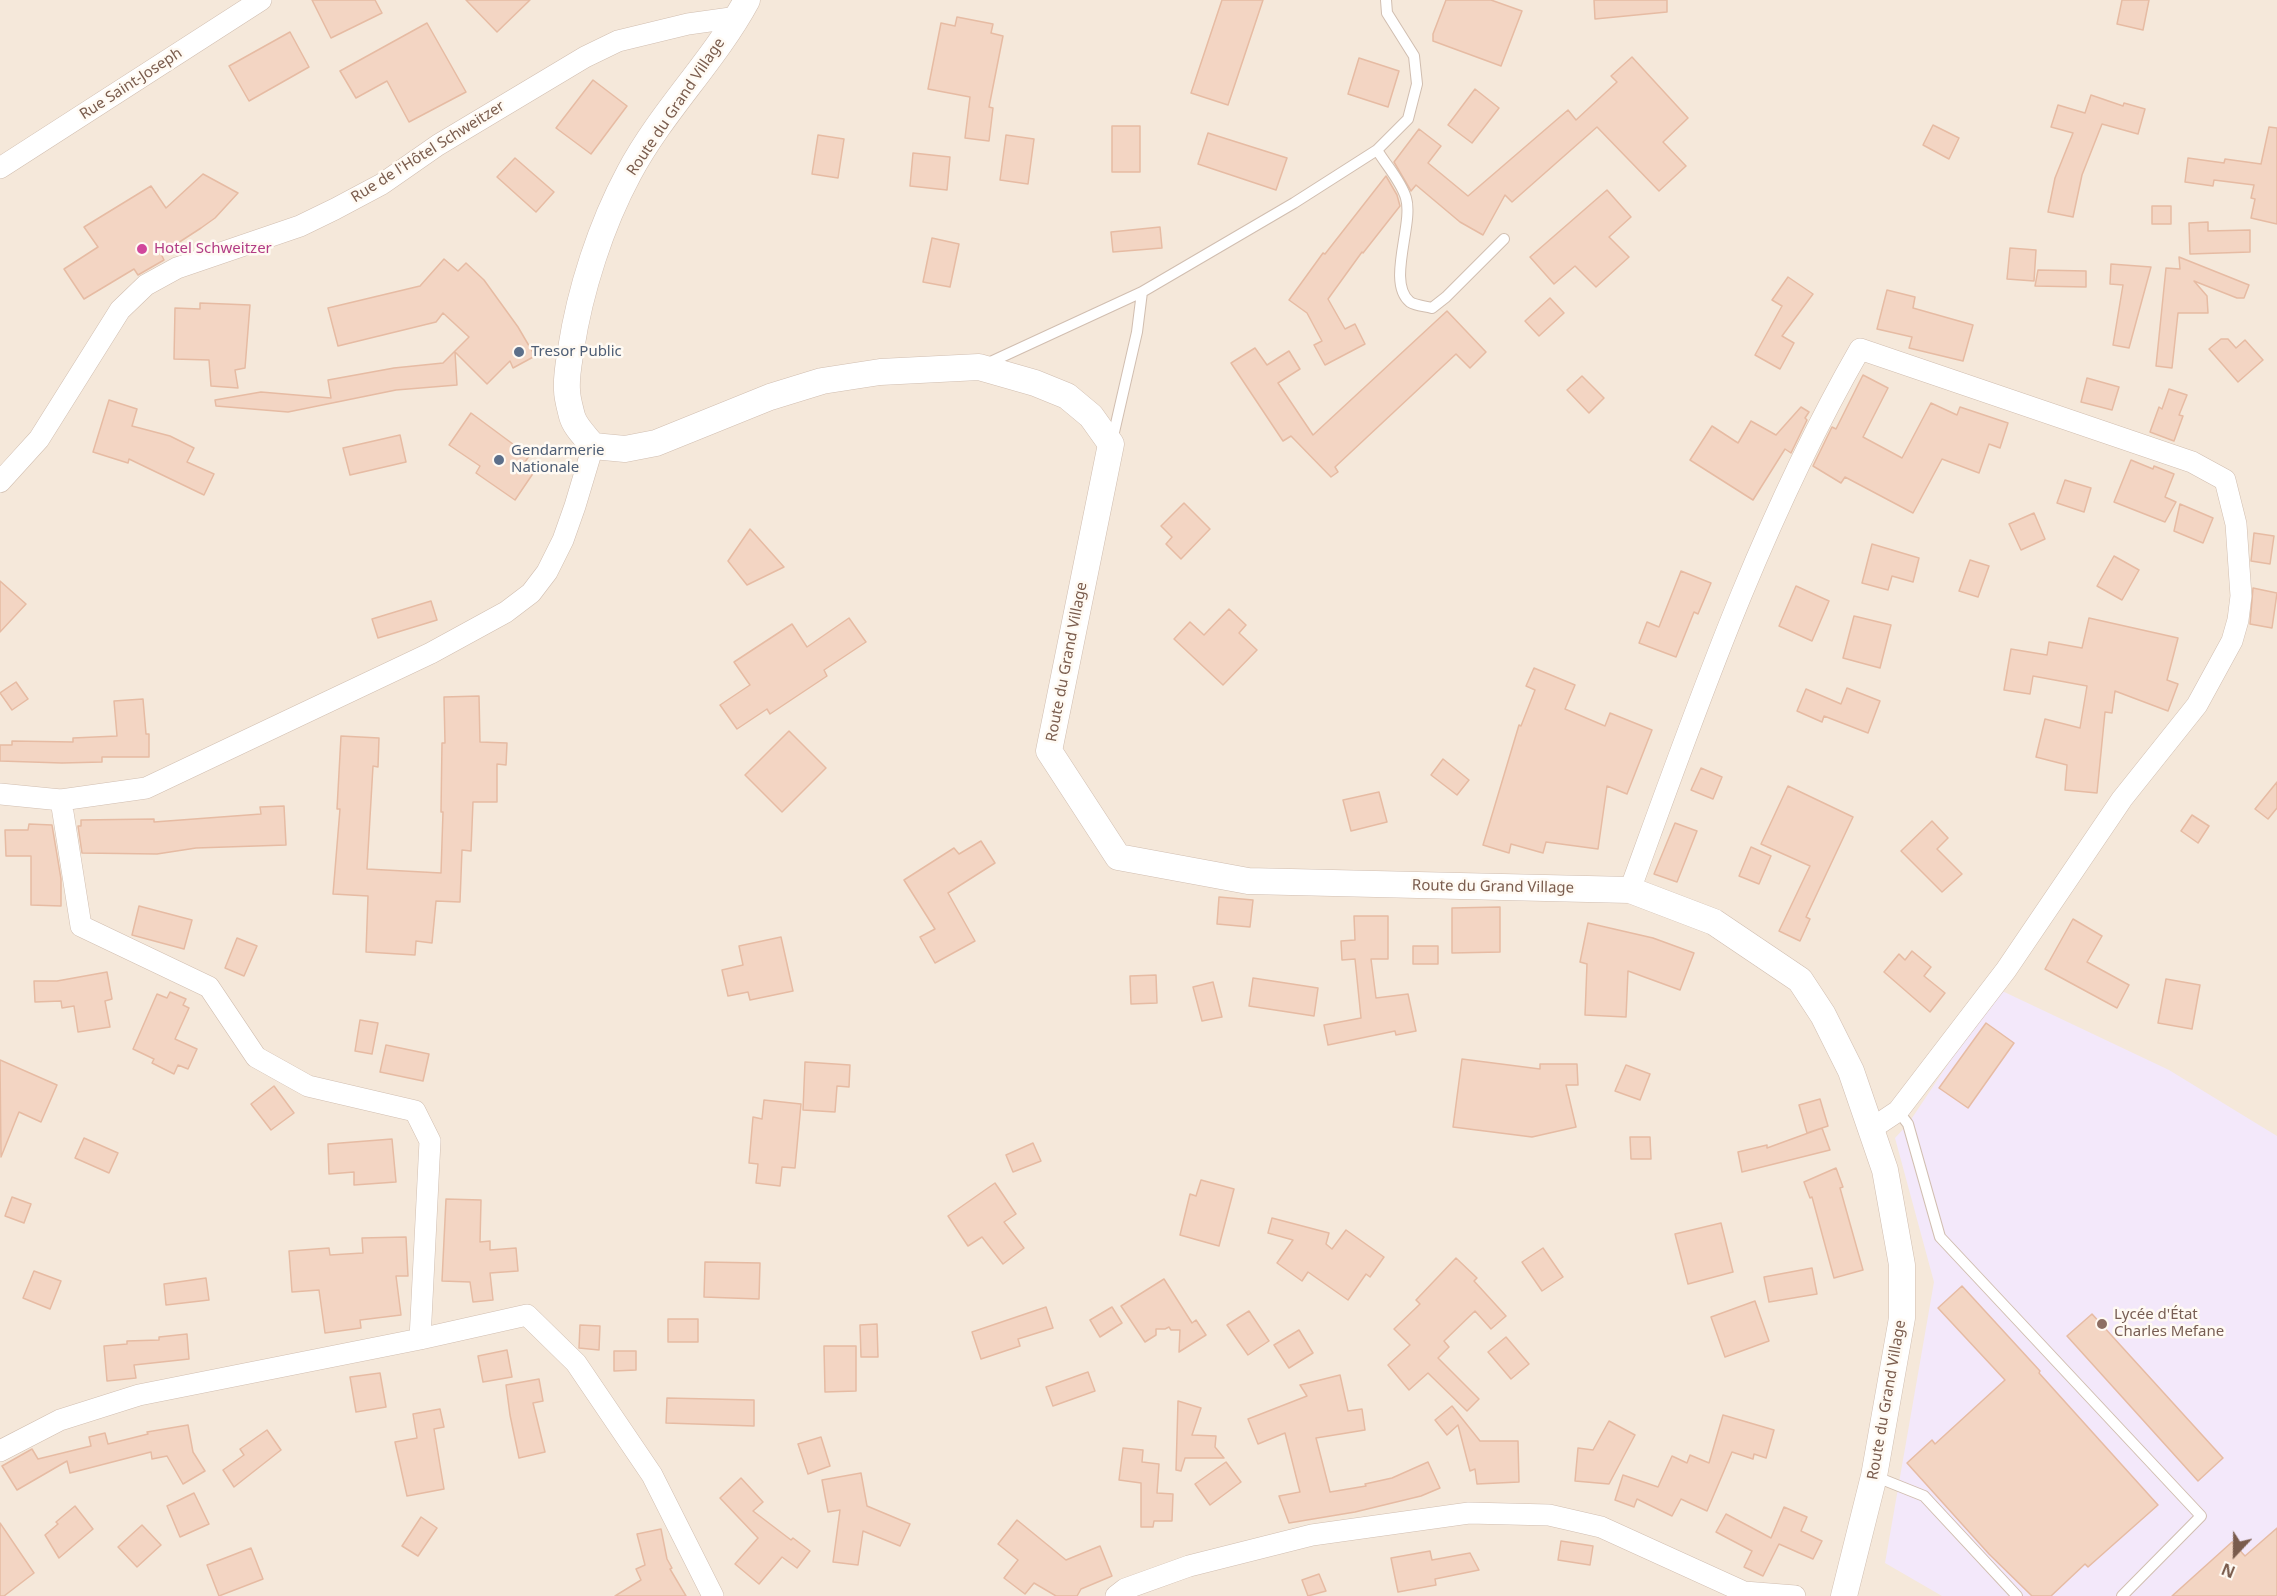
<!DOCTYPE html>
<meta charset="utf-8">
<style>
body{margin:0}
#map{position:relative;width:2277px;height:1596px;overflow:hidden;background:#fdf6ec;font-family:"Noto Sans",sans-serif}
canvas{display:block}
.north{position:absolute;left:2205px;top:1524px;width:60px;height:60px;-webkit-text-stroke:4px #fffaf3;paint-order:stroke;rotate:202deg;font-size:16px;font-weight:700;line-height:24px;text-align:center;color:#7a5c4d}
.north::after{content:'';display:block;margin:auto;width:21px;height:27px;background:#7a5c4d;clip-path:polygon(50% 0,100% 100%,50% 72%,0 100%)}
</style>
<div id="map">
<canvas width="2277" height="1596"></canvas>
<div class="north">N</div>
</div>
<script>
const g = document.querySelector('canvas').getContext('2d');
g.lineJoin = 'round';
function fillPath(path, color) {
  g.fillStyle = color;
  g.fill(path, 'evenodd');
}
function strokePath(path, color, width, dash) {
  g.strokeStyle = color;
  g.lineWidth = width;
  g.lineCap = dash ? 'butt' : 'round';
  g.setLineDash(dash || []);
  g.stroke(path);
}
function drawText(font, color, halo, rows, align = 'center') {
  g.font = font + ' "Noto Sans",sans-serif';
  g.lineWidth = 5;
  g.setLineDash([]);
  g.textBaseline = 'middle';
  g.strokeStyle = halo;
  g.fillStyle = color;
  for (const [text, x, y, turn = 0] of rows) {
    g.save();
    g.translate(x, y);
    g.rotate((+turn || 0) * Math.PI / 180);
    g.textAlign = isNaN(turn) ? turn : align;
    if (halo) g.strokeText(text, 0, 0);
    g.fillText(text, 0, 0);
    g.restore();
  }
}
fillPath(new Path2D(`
 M0,0H2277V1596H0Z`), '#f5e8da');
fillPath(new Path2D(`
 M1998,989L2169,1070L2277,1136V1596H1942L1885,1563L1934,1282L1895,1138L1908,1124Z`), '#f3e8fa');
const building = new Path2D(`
 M312,0H375L382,13L331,38Z
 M466,0H530L497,32Z
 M1222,0H1263L1228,105L1191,93Z
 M1446,0H1491L1522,11L1501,66L1433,41V34Z
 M1594,0H1667V12L1595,19Z
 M2122,0H2149L2143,30L2117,24Z
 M957,17L993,24L991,33L1003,36L989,107L993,108L989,141L965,138L970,97L928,89L941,23L955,26Z
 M427,23L466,92L409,122L387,81L356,98L340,71Z
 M290,32L309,67L249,101L229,66Z
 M1632,57L1688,118L1663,142L1686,166L1659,191L1597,127L1512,202L1505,195L1483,235L1460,222L1416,185L1411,191L1394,162L1419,129L1441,146L1428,163L1468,196L1568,110L1576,120L1617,82L1611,76Z
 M1359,58L1399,71L1388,107L1348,94Z
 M593,80L627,106L591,154L556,128Z
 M1475,89L1499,108L1472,143L1448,125Z
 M2091,95L2123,106L2124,103L2145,109L2138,134L2102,124L2082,175L2073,217L2048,212L2055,178L2073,133L2051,127L2058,105L2085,113Z
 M1933,125L1959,138L1949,159L1923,145Z
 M1112,126H1140V172H1112Z
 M2269,127L2277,128V224L2251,218L2255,199L2251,198L2254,185L2214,180L2213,186L2185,182L2188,158L2224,163L2225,159L2261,164Z
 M1208,133L1287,158L1276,190L1198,164Z
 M818,135L844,139L838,178L812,174Z
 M1006,135L1034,139L1028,184L1000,180Z
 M913,153L950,157L947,190L910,186Z
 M515,158L554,192L536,212L497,177Z
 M203,174L238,193L215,218L201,228L161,254L164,260L138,275L134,269L84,299L64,269L98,247L84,227L151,186L166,208Z
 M1386,176L1397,195L1400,206L1363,253L1362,252L1328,299L1345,329L1355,324L1365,344L1325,365L1314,345L1322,341L1307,313L1289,300L1323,253L1325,254Z
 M1607,190L1631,217L1609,237L1629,257L1596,287L1575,266L1554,284L1530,257Z
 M2152,206H2171V224H2152Z
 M2208,222V231L2250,230V252L2190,254L2189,223Z
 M1160,227L1162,248L1113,252L1111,232Z
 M932,238L959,244L950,287L923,282Z
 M2010,248L2036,250L2034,281L2007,279Z
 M2179,257L2249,285L2244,298H2237L2194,281L2207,296L2208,313H2178L2172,368L2156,366L2166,268L2180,269Z
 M444,259L458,271L466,263L484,280L518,327L535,356L513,368L510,361L487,384L455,352L457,385L396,390L288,412L216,406L215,400L261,392L331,398L328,380L394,368L443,363L469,337L443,313L436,322L338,346L328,308L420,286Z
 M2111,264L2151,267L2129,348L2113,345L2123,285L2110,284Z
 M2038,270L2086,271V287L2035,286Z
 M1788,277L1813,294L1782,336L1794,343L1780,369L1755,355L1782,306L1772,300Z
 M1887,290L1915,297L1913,308L1973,325L1963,361L1909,348L1912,337L1877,329Z
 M1550,298L1564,313L1539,336L1525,321Z
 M200,303L250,305L245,368L235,370L238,388L211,386L209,360L174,359L175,308L200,309Z
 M1447,311L1486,352L1470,368L1456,354L1335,467L1338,472L1331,477L1291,436L1283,441L1231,363L1255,348L1267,365L1289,351L1300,369L1278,383L1313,435Z
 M2221,339H2228L2236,348L2245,340L2263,360L2238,382L2209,349Z
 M1863,375L1888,388L1863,437L1902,458L1931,403L1957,415L1960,407L2008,423L2000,448L1989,444L1979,473L1942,459L1913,513L1845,477L1841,483L1813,466L1832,427L1836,429Z
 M1582,376L1604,398L1589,413L1567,390Z
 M2087,378L2119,387L2112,410L2081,402Z
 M2169,389L2187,395L2179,415L2183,416L2174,441L2150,432L2159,407L2162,409Z
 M109,400L137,409L132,426L170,436L194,448L187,462L214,474L204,495L129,459L128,463L93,452Z
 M1801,407L1809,412L1805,418L1807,420L1791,453L1785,449L1753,500L1690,460L1712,426L1738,443L1751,421L1776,435Z
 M471,413L529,456L523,465L534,472L515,500L476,473L480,466L449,445Z
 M400,435L406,462L350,475L343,448Z
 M2131,460L2153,469L2154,466L2174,474L2165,497L2176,502L2165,522L2114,502Z
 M2065,480L2091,488L2084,512L2057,503Z
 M1184,503L1210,529L1181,559L1166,544L1172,537L1161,526Z
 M2180,504L2213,518L2203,543L2174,531Z
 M2034,513L2045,539L2021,550L2009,524Z
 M750,529L784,567L747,585L728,561Z
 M2254,533L2274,536L2270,564L2251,561Z
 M1872,544L1919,558L1913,582L1892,576L1888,590L1862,583Z
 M2114,556L2139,570L2122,600L2097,586Z
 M1970,560L1989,566L1978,597L1959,591Z
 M1681,571L1711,583L1698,614L1694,612L1676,657L1639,643L1647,622L1659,627Z
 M0,581L26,604L0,632Z
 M1796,586L1829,601L1812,641L1779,626Z
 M2253,588L2277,593L2272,628L2250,624Z
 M431,601L437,620L378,638L372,619Z
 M1229,609L1246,625L1239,633L1257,650L1223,685L1174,639L1190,622L1204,635Z
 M1854,616L1891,625L1880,668L1843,658Z
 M849,618L866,642L824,670L827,676L770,714L767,709L737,729L720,705L750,685L734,662L792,624L807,647Z
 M2089,618L2178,638L2167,680L2178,684L2168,711L2115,691L2112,713L2105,712L2097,793L2065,790L2067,765L2036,757L2045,719L2080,728L2087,686L2033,676L2030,694L2004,690L2011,649L2047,655L2049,642L2082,648Z
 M1534,668L1575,685L1565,709L1605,726L1610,713L1652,730L1627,794L1607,786L1598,849L1546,842L1543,853L1511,844L1509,853L1483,845L1519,725L1521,726L1535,690L1526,686Z
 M16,682L28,699L12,710L0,693Z
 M1847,688L1880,701L1868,733L1824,716L1822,722L1797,711L1806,689L1841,704Z
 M479,696L480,742L507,743L506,765L497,764V802H473L471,851L462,850L460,902L436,901L432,943L416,941L415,955L366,952L368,896L333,894L340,809H337L341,736L379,738L378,767L373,766L367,869L441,873L443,812H441L442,743H445L444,697Z
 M143,699L146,734H149V757H102V762L62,763L0,761V745H12V741L73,742V738L117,736L114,701Z
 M789,731L826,768L782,812L745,775Z
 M1443,759L1469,780L1457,795L1431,775Z
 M1701,768L1722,777L1713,799L1691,790Z
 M2277,782V808L2268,819L2255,809Z
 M1788,786L1853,817L1806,917L1810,919L1800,941L1779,931L1810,866L1761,844Z
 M1379,792L1387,822L1351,831L1343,800Z
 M284,806L286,845L196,848L157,854L82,853L78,826H81V820L154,819V822L261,814L260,807Z
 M2192,815L2209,826L2198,843L2181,831Z
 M1932,821L1948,838L1937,849L1962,874L1942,892L1901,851Z
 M1675,823L1697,831L1677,882L1654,874Z
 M29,824L52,825L61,879V906L31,905V856H6L5,830H28Z
 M981,841L995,863L948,893L975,941L935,963L920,937L935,929L904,880L954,848L959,854Z
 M1751,847L1771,856L1759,884L1739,876Z
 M1219,897L1253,900L1250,927L1217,924Z
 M139,906L192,920L184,949L132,935Z
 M1500,907V952L1452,953V908Z
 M1354,916H1388V959H1371L1376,998L1408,994L1416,1031L1396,1035L1395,1031L1328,1045L1324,1025L1361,1018L1355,959L1342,960L1341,941L1355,940Z
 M2073,919L2102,936L2087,962L2129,985L2117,1008L2045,969Z
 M1588,923L1653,938L1694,953L1680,990L1628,971L1626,1017L1585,1015L1587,964L1580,962Z
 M781,937L793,991L750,1000L748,992L728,996L722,970L743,965L739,946Z
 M237,938L257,946L244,976L225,968Z
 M1413,946H1438V964H1413Z
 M1912,951L1931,967L1924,976L1945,993L1930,1012L1884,972L1899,954L1905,960Z
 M107,972L112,999L105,1001L110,1027L78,1032L74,1006L62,1008L61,1001L35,1002L34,981H57Z
 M1156,975L1157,1003L1131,1004L1130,976Z
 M1253,978L1318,988L1314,1016L1249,1006Z
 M2166,979L2200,985L2192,1029L2158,1023Z
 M1213,982L1222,1017L1202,1021L1193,987Z
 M170,992L186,999L183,1005L189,1008L175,1039L197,1049L188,1069L178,1065L174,1074L152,1063L154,1059L133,1049L157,994L167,998Z
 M360,1020L378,1023L372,1054L355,1051Z
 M1986,1023L2014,1043L1968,1108L1939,1088Z
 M386,1045L429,1054L423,1081L380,1072Z
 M1462,1059L1540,1069V1064H1577L1578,1085H1566L1576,1127L1532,1137L1453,1127Z
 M0,1060L57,1085L41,1122L19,1112L1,1157Z
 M805,1062L850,1065L849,1087L837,1086L835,1112L803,1110Z
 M1626,1065L1650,1074L1640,1100L1615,1091Z
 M274,1086L294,1113L271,1130L251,1104Z
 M1820,1099L1828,1126L1807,1133L1799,1105Z
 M764,1100L801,1104L795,1168L782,1167L780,1186L756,1183L758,1164L749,1163L753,1117L762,1119Z
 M1822,1128L1830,1150L1742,1172L1738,1152L1767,1145V1148Z
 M1630,1137H1650L1651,1159H1631Z
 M84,1138L118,1153L109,1173L75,1158Z
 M392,1139L396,1182L354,1185V1172L329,1174L328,1144Z
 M1033,1143L1041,1161L1013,1172L1006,1155Z
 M1836,1168L1843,1187L1840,1188L1863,1270L1834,1278L1812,1197L1810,1198L1804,1182Z
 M1201,1180L1234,1189L1219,1246L1180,1235L1190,1194L1196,1196Z
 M995,1183L1016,1214L1004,1222L1024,1248L1003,1264L982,1237L968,1246L948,1216Z
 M12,1197L31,1204L24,1223L5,1216Z
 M446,1199L481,1200L480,1242L490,1241V1250L516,1248L518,1271L490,1273L493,1300L473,1302L470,1282L442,1281Z
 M1272,1218L1329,1233L1326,1244L1332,1249L1346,1230L1384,1257L1370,1277L1366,1274L1348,1300L1308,1272L1302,1281L1277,1263L1293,1240L1268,1233Z
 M1721,1223L1733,1272L1688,1284L1675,1234Z
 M406,1237L408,1276H396L401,1315L360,1320L361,1328L325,1333L319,1290L292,1292L289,1251L329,1248L330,1255L363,1253L362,1238Z
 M1543,1248L1563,1277L1542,1291L1522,1262Z
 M1456,1258L1477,1278L1474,1281L1506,1316L1491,1329L1475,1311L1444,1341L1449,1347L1438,1358L1479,1399L1467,1411L1428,1373L1409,1390L1388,1365L1410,1345L1394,1329L1420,1304L1416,1300Z
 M705,1262L760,1263L759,1299L704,1297Z
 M1812,1268L1817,1294L1769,1302L1764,1277Z
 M34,1271L61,1281L50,1309L23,1298Z
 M206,1278L209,1300L166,1305L164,1284Z
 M1164,1279L1192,1323L1196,1320L1206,1335L1179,1352L1180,1330H1171L1169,1327L1165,1329H1156V1335L1145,1342L1121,1306Z
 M1962,1286L2040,1371L2039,1373L2158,1505L2088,1567L2085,1564L2051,1596H2032L1989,1554L1907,1463L1932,1440L1935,1444L2005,1380L1938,1308Z
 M1755,1301L1769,1341L1725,1357L1711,1317Z
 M1046,1307L1053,1328L1018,1339L1020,1346L981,1359L972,1332Z
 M1112,1307L1122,1323L1100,1337L1090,1320Z
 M1249,1311L1269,1341L1248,1355L1227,1325Z
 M2092,1314L2223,1458L2198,1481L2067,1336Z
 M668,1319H698V1342H668Z
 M877,1324L878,1357H861L860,1325Z
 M580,1325L600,1326L599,1350L579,1348Z
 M1299,1330L1313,1353L1289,1368L1274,1345Z
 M187,1334L189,1359L134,1365L136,1378L107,1381L104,1346L127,1344V1341L159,1340V1337Z
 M1506,1337L1529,1364L1511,1379L1488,1352Z
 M824,1346H856V1391L825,1392Z
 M507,1350L512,1377L483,1382L478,1356Z
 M614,1351H636V1370L614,1371Z
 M1088,1372L1095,1391L1053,1406L1046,1387Z
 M380,1373L386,1407L356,1412L350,1377Z
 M1340,1375L1348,1411L1362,1409L1365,1430L1316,1438L1330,1492L1366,1486L1365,1484L1392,1478L1428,1462L1440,1488L1421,1496L1355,1512L1289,1523L1279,1496L1300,1492L1285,1433L1258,1444L1248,1419L1307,1396L1300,1385Z
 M539,1379L543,1401L533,1403L545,1452L519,1458L510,1415L506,1385Z
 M667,1398L754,1400V1426L666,1423Z
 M1178,1401L1201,1408L1192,1435L1216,1436L1215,1447L1224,1458H1185L1181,1471L1176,1470Z
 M1452,1406L1480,1441H1518L1519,1482L1477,1484L1475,1469L1470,1471L1458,1425L1447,1435L1435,1420Z
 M440,1409L444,1427L434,1429L444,1489L407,1496L395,1442L417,1438L413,1414Z
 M1723,1415L1774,1430L1766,1458L1754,1454L1753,1459L1732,1452L1707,1511L1681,1499L1672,1516L1637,1499L1634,1507L1615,1500L1623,1475L1658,1487L1672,1456L1687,1463L1690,1455L1709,1463Z
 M1609,1421L1635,1435L1609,1484L1575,1481L1578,1448L1593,1450Z
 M188,1425L193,1452L205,1471L183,1484L167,1456L152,1459L151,1452L70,1473L67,1461L17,1490L2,1466L32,1449L38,1459L91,1446L89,1437L105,1433L108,1444L148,1434L147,1432Z
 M267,1430L281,1450L234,1487L223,1470L244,1455L240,1449Z
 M821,1437L830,1466L808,1474L798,1444Z
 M1123,1448L1143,1450L1142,1462L1159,1464L1157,1493L1173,1494L1172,1521H1154L1153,1527H1141V1483L1119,1480Z
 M1226,1462L1241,1482L1210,1505L1195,1484Z
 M861,1473L867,1506L910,1524L900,1546L863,1531L858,1565L833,1562L840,1510L828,1512L822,1480Z
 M741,1478L763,1502L753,1511L791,1540L793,1538L810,1551L797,1568L782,1557L759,1584L735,1564L758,1538L720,1498Z
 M194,1493L209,1524L180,1537L167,1506Z
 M75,1506L93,1529L59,1558L45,1535L58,1524L56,1522Z
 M1784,1507L1807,1517L1801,1531L1822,1541L1813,1559L1779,1544L1763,1576L1744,1567L1752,1551L1716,1532L1726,1514L1771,1538Z
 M421,1517L437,1528L418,1556L402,1546Z
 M1017,1520L1066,1560L1100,1546L1112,1576L1081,1589L1077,1596H1056L1034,1583L1025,1594L1004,1578L1018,1560L998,1544Z
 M0,1523L34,1573L4,1596H0Z
 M142,1525L161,1545L137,1567L118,1547Z
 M2277,1528V1596H2172L2232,1542L2245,1556Z
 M661,1529L667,1559L672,1568L670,1569L686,1596H615L641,1580L636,1569L645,1565L637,1534Z
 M1561,1541L1593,1546L1590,1565L1558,1560Z
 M251,1548L263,1579L219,1596L207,1565Z
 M1430,1551L1432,1560L1470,1553L1479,1570L1435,1579L1436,1585L1398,1592L1391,1558Z
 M1319,1574L1326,1591L1308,1596L1302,1580Z`);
fillPath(building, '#f3d5c3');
strokePath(building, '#e6bba3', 1.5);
const service = new Path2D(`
 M1377,150C1386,165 1401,181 1406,198C1414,224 1386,283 1410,302C1416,306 1426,306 1432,308L1446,297L1504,239
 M984,365L1142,292
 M1112,441L1137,332L1142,292L1294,203L1377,150L1408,119L1417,84L1414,56L1387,13L1386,0
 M1898,1111L1908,1124L1940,1237L2201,1516L2122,1596
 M1874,1476L1924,1496L2017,1596`);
const minor = new Path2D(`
 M0,168L261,0
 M0,482L39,439L120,310L146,285L177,268L300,226L335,209L382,184L438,145L585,57L618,41L688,24L738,17
 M0,794L61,800L146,788L431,653L506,612L531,593L547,572L563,540L575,506L593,446
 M61,800L81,926L209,987L256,1057L308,1086L415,1111L430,1141L420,1339
 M1630,890C1697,706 1762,519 1860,349L2192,462L2225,480L2236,524L2241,596L2238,620L2232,641L2197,705L2122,799L2006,970L1898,1111L1871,1129
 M0,1451L60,1420L139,1395L420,1339L527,1315L576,1363L652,1475L713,1596
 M1116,1596L1125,1589L1189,1566L1312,1535L1469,1513L1549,1515L1601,1527L1744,1592L1795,1596`);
const tertiary = new Path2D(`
 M747,0C714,61 662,111 629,173C601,225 580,290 571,349C569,362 566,376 567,390C567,398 570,408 572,416C575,427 586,437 593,446L625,449L656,443L770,397L822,381L880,372L979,367L1035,383L1067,396L1091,416L1111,444L1049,751L1118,857L1248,881L1630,890L1714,922L1800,980L1823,1015L1851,1071L1885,1170L1902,1265V1318L1874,1476L1844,1596`);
strokePath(service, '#d1beb0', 12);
strokePath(minor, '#d1beb0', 22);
strokePath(tertiary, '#d1beb0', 27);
strokePath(service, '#fff', 10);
strokePath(minor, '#fff', 21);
strokePath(tertiary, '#fff', 26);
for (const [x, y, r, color] of [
 [142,249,6,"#d1479c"],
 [519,352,6,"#5c6f8a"],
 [499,460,6,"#5c6f8a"],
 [2102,1324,6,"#8d6e63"]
]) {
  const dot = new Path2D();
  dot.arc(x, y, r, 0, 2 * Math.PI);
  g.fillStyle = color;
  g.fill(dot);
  strokePath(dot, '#fffaf3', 2);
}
drawText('15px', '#7a5c4d', '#fffaf3', [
 ["Rue Saint-Joseph",131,84,-33],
 ["Route du Grand Village",676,107,-56],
 ["Rue de l'Hôtel Schweitzer",428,152,-32],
 ["Route du Grand Village",1067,662,-79],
 ["Route du Grand Village",1493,887,1],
 ["Route du Grand Village",1887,1400,-80]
]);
drawText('15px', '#b23c85', '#fffaf3', [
 ["Hotel Schweitzer",154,249]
], 'left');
drawText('15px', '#4e5e75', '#fffaf3', [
 ["Tresor Public",531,352],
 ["Gendarmerie",511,451],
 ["Nationale",511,468]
], 'left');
drawText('15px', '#785e54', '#fffaf3', [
 ["Lycée d'État",2114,1315],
 ["Charles Mefane",2114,1332]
], 'left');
</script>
